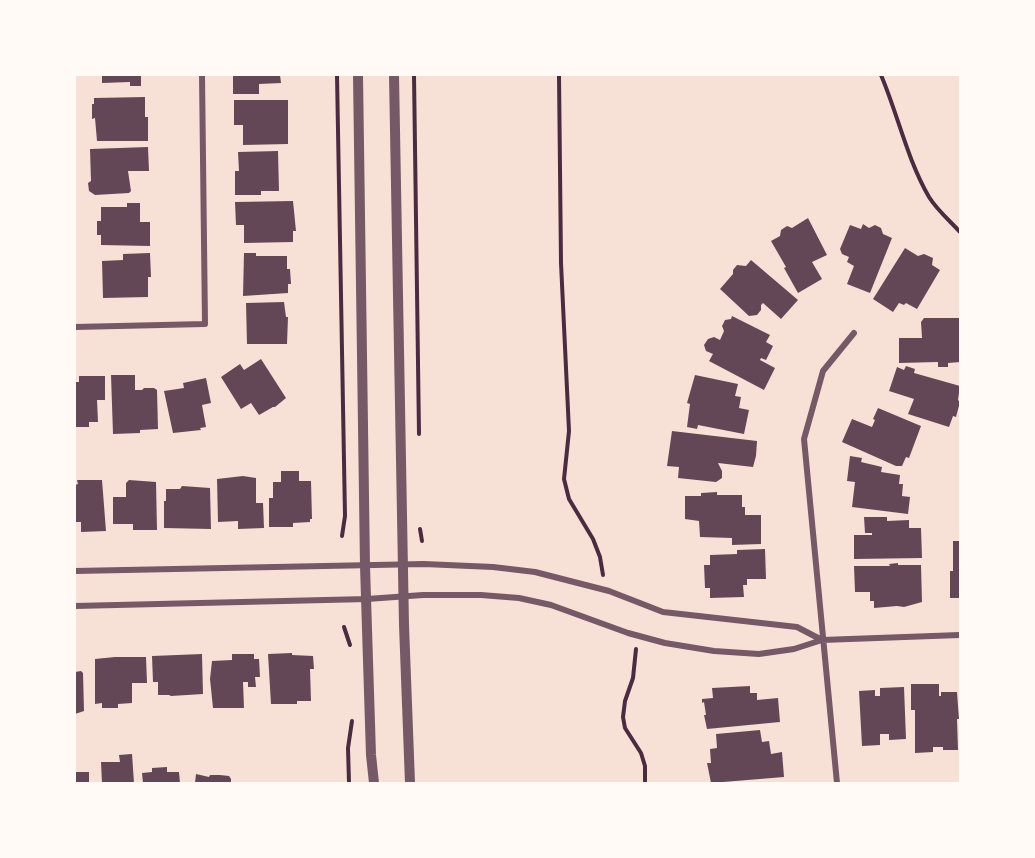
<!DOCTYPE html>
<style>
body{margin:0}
#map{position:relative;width:1035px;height:858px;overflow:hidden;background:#f7e1d7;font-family:"IBM Plex Sans",sans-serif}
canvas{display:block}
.frame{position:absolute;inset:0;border:76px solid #fffaf5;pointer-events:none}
</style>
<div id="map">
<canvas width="1035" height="858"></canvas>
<div class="frame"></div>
</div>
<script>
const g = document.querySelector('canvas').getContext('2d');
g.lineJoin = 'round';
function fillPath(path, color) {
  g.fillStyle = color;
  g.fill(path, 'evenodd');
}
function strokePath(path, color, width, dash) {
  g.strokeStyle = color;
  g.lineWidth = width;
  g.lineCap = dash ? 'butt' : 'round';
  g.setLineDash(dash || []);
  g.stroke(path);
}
fillPath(new Path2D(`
 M102,75H141V86H130V82L102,83Z
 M233,75H280L281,83L259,84V94H233Z
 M145,97V117H148V141H97L95,118L92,119V104H94V98Z
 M234,100H288V144L243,145V125H234Z
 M148,147L149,171H128L131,191L129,193L95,195L89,191L88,183L91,181L90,149Z
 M278,151L279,191H261V195H235V171H239L238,152Z
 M293,201L296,231H293V242L244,243V225H236L235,202Z
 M127,203H140V222H150V246L101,245V235H97V221H101V207H127Z
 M808,218L827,255L812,262L822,279L798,293L784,268L786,267L771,241L780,236L781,230L787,226L792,228Z
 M863,224L869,228L875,225L881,228L883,234L892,238L870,293L847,284L854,266L847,262L849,257L842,254L840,249L850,225L861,229Z
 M905,248L918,256L924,254L933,258L932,265L940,270L917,309L906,303L904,305L899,303L893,312L873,299Z
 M150,253L151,277H148V297L103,298L102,261L123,260V254Z
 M244,253H256V256H287V269H290L291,284H288V293L243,296Z
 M751,260L798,300L781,319L763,303L761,305V310L757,315L749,316L720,289L733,274V270L737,265L746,266Z
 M284,302L286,317H288L287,344H247L246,303Z
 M732,316L770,335L766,342L773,346L766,360L761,358L760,360L775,368L764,390L709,361L713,354L706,351L704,345L708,339L714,337L720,340L724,331L722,326L725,320L731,319Z
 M924,318H960V362L948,363V367H938V362L899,363V338H922L921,322Z
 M261,359L286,398L275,407H273L259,415L251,403L241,409L221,377L240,364L244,370Z
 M906,366L915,369L914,373L960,386L958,400L960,402L956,417L953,416L949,427L908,414L914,399L889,391L897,367L904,370Z
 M111,375H135V390H142L144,388H154L157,390L158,429L140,430V433L113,434Z
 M695,375L738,384L735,396L741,397L739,408L749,410L744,434L698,425L697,429L687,427L690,404L687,403Z
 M79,376H105V400H97L98,422H89V427H75V382H79Z
 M206,378L211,403L202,405L206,427L200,428L201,430L173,433L164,391L184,388L183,383Z
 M878,408L921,426L909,458L906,457L902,466H896L842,442L852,419L872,427L875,420L873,419Z
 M672,431L757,441L756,456L753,467L718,463L722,471V478L716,482L678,478L679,467L667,466Z
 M850,456L862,458L861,462L882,467L881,472L900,475L899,484H903L902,496L910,497L908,514L852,507L855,482L847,481Z
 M281,471H299V481H311L312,519H310V522L293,523V527H269V498H273V482H281Z
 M243,476L256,478V503H263L264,528L238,529V521L218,522L217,479Z
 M77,480H102L106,531L81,532V522H75V485L78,484Z
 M129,480L156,482L157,530H133V524H113V497H126V483Z
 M182,486L210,488L211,529L164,528V501H166V489H180Z
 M717,492V495H742V507H745V515H761V544L732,545V538L700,537L699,521L685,519V496H701V493Z
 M864,517H887V521L909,520V528H921L922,558L854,559V535H872V533H865Z
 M953,541H960V598H950V571H953Z
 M765,549L766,579H747V585H743L744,597L710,598V588H705L704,565H710V555L737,554V550Z
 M898,563V565H921L922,602L904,607L897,606L874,608V601H870V592H855L854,566H890L889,564Z
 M292,653V655L313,656L314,669H310L311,701H297V704H271L268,654Z
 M202,654L203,694L171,696L169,695H158V682H153L152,656Z
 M232,654H254V659H259L260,677H255L256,687H248V682H243L244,708H213L210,679L212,661L232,660Z
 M115,657H146L147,683H132V703L118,704V708H102V703L95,704V659Z
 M81,671L83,673L84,711L75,714V672Z
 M911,684H939V696H941V692H957L959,719H957L958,750H943V747H933V752L915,753V710H911Z
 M750,686V693H757V700L778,698L780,722L707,729L704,715H706L704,702L702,703V699L713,698L712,688Z
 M904,687L906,739L889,740V734H880V745L862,746L859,691L875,690V696H880V688Z
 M760,730L762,742L769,741L771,754L782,752L784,777L711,783L707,763H711L710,749L717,748L716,734Z
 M132,754L134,783H102L101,762H120L119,755Z
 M167,767V772H179L180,783H143L142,773L152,772V768Z
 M75,772H89V783H75Z
 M196,774L209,777L210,775H220L229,776L231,779V783H195Z`), '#644757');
strokePath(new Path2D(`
 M337,75L345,516L342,536
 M414,75L419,434
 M559,75L561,263L569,431L564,479L569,499L593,539L600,557L603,575
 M881,75C898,115 907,159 929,197C937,210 950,221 960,232
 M420,529L422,541
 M344,627L350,645
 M636,649L633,678L625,701L623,717L625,728L641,753L645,766V783
 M349,783L348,748L352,721`), '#4a2c40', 4);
strokePath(new Path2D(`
 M75,327L205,324L202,75
 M75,571L424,564L493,567L535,572L609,591L663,612L797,627L822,640
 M75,606L367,599L423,595H481L519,598L551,605L628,633L665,643L714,651L759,654L794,649L822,640L960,635
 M837,783L804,439L823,371L854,333`), '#755966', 6);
strokePath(new Path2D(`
 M358,75L365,566L371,755L374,783
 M394,75L404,625L410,783`), '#755966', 10);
</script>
